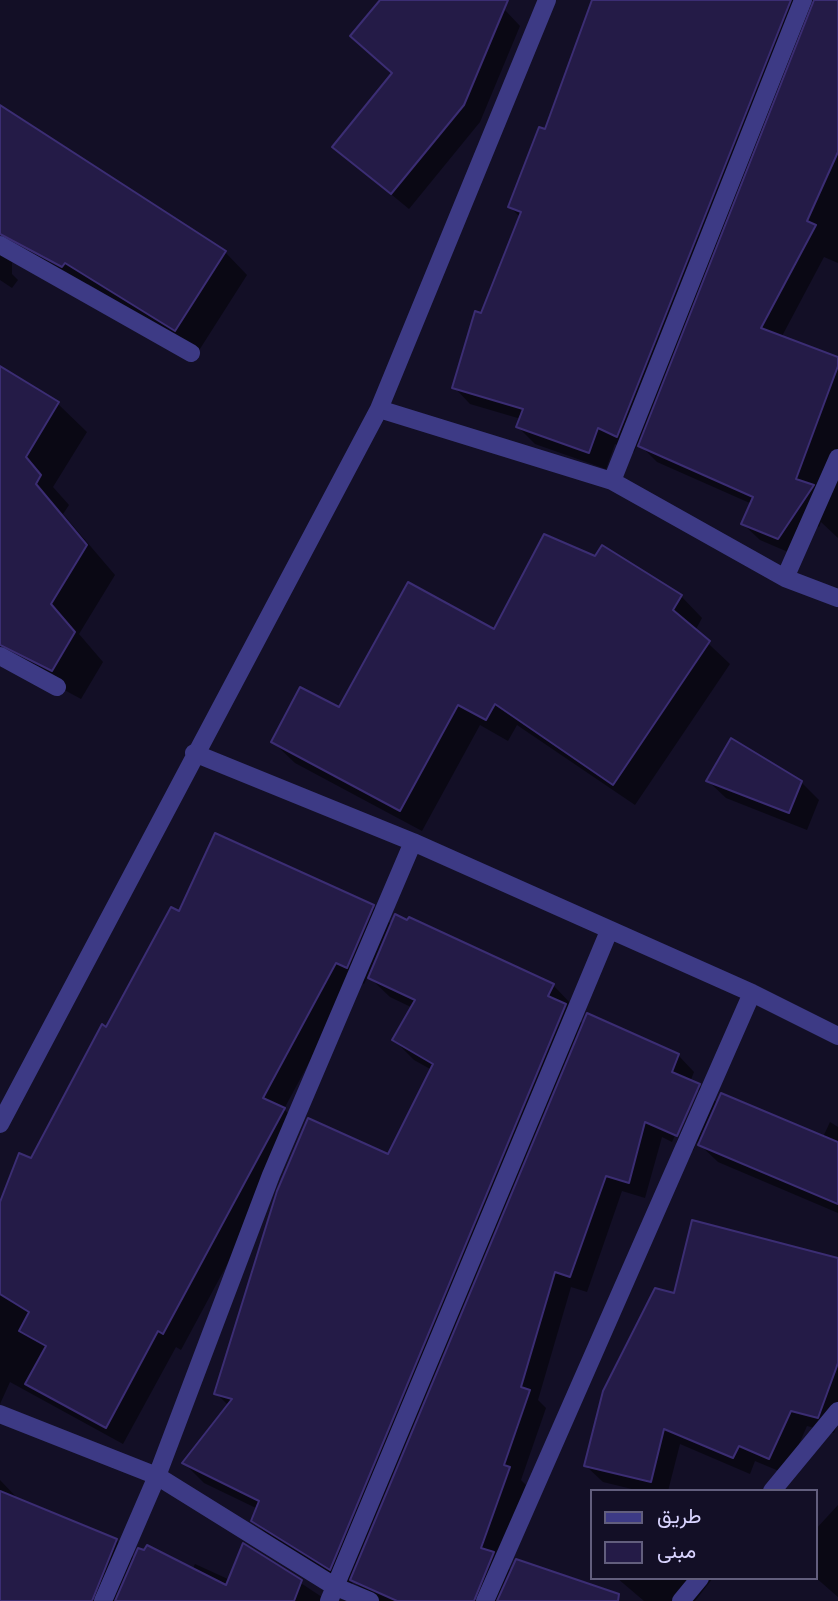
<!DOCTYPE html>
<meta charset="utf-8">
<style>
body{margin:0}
#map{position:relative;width:838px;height:1601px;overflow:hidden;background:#130f26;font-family:"Asap Condensed",Vazirmatn,sans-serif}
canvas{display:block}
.legend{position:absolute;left:590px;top:1489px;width:228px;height:91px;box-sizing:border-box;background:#130f26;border:2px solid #625e7d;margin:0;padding:9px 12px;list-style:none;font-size:21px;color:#d9d4ff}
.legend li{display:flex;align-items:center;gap:14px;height:35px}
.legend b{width:35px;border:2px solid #625e7d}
</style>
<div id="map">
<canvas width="838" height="1601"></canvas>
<ul class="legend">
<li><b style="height:9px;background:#3d3a85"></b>طريق</li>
<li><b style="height:19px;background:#241b47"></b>مبنى</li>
</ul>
</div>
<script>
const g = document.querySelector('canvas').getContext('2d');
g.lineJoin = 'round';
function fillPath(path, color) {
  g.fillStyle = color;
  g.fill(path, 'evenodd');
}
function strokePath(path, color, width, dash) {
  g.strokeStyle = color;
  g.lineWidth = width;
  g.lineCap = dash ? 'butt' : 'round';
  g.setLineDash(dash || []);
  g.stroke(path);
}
fillPath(new Path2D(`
 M382,0H481L504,9L520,26L480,122L409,209L334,147L393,74L352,36Z
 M594,0H838V263L824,257L781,338L838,359V538L821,522L819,527L815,525L795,555L760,540L743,524L752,504L657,462L638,443L634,452L615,444L606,469L535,444L518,427L521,419L470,404L454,387L521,218L510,207L546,131Z
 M0,107L225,252L247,275L198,352L88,284L85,288L18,257L12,263V274L18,280L12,288L0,280Z
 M0,370L58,404L87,432L53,487L69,505L63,514L115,575L79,634L103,662L81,699L0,655Z
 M681,596L702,618L695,631L730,664L635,805L517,725L508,741L480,725L422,831L295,763L273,742L494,632Z
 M708,781L801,782L819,800L807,830L726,798Z
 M373,906L392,925L553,985L573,1006L571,1011L584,1025L678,1055L694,1072L690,1082L699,1085L718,1104L823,1137L830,1122L838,1127V1213L718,1162L697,1142L693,1151L676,1143L699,1091H695L672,1142L662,1137L645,1198L622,1191L587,1292L571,1287L538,1400L546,1408L521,1480L526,1485L499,1559L512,1572L603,1601H377L353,1581L350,1589L274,1541L253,1521L258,1509L204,1483L184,1463L229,1406L216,1393L388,1156L432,1070L414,1060L394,1040L413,1008L390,997L368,976L364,984L354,979L284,1109L301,1127L181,1350L176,1347L123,1444L10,1382L0,1404V1207L180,914Z
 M838,1259V1423L834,1433L807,1426L786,1474L755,1461L750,1474L680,1444L668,1491H640L603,1482L586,1466L675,1296Z
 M0,1480L21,1502L116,1540L135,1559L192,1570L195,1564L230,1580L243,1545L328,1601H0Z
 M838,1505V1597L815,1577V1530Z
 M617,1578H713L695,1601H644Z`), '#0007');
const building = new Path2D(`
 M380,0H508L464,105L391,194L332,147L392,73L350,36Z
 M592,0H791L617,437L598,428L589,453L516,427L523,409L452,388L475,311L481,313L521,212L508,207L539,127L545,129Z
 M814,0H838V152L807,221L816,225L761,328L838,357V366L796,479L814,485L778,539L741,524L753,497L638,446Z
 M0,105L226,251L175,331L65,263L62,267L0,234Z
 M0,366L59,402L26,457L41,475L36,484L87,545L51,604L75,632L52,671L0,645Z
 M544,534L595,556L602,545L682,595L673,610L710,641L613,785L495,704L486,720L458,705L400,811L271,742L300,687L339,707L408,582L494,629Z
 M731,738L802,781L789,813L706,781Z
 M215,833L374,905L347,968L336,963L263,1098L285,1108L163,1334L158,1331L106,1428L25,1384L46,1346L19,1331L29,1312L0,1294V1202L19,1153L31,1158L102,1024L106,1027L171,907L179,911Z
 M395,914L407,920L409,917L554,984L548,996L566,1004L330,1570L251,1521L259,1501L182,1463L232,1399L214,1394L277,1191L308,1118L388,1154L433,1064L392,1040L415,1000L368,978Z
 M587,1013L679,1054L672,1072L700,1084L677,1136L645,1122L629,1183L606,1176L570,1277L555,1272L521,1387L530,1390L504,1465L510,1467L481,1548L494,1552L474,1601H397L350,1580Z
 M721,1093L838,1142V1204L698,1145Z
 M692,1220L838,1258V1363L818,1418L791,1411L769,1459L739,1446L733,1458L664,1429L651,1482L584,1466L603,1391L655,1288L674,1293Z
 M0,1491L117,1539L92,1601H0Z
 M243,1543L302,1580L294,1601H115L138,1548L144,1550L147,1545L226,1585Z
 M516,1559L619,1594L618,1601H497Z`);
fillPath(building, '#241b47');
strokePath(building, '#3b2d73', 2);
strokePath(new Path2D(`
 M0,245L191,353
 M379,409L612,481L785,578L838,598
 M612,481L803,0
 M785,578L838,458
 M0,656L57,687
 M194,753L413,842L752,993L838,1036
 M0,1124L379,409L547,0
 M0,1414L157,1476L334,1586L370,1601
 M772,1491L838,1411
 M103,1601L157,1476L271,1175L413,842
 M329,1601L609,931
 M485,1601L752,993
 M681,1601L700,1578`), '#3d3a85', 18);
</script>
